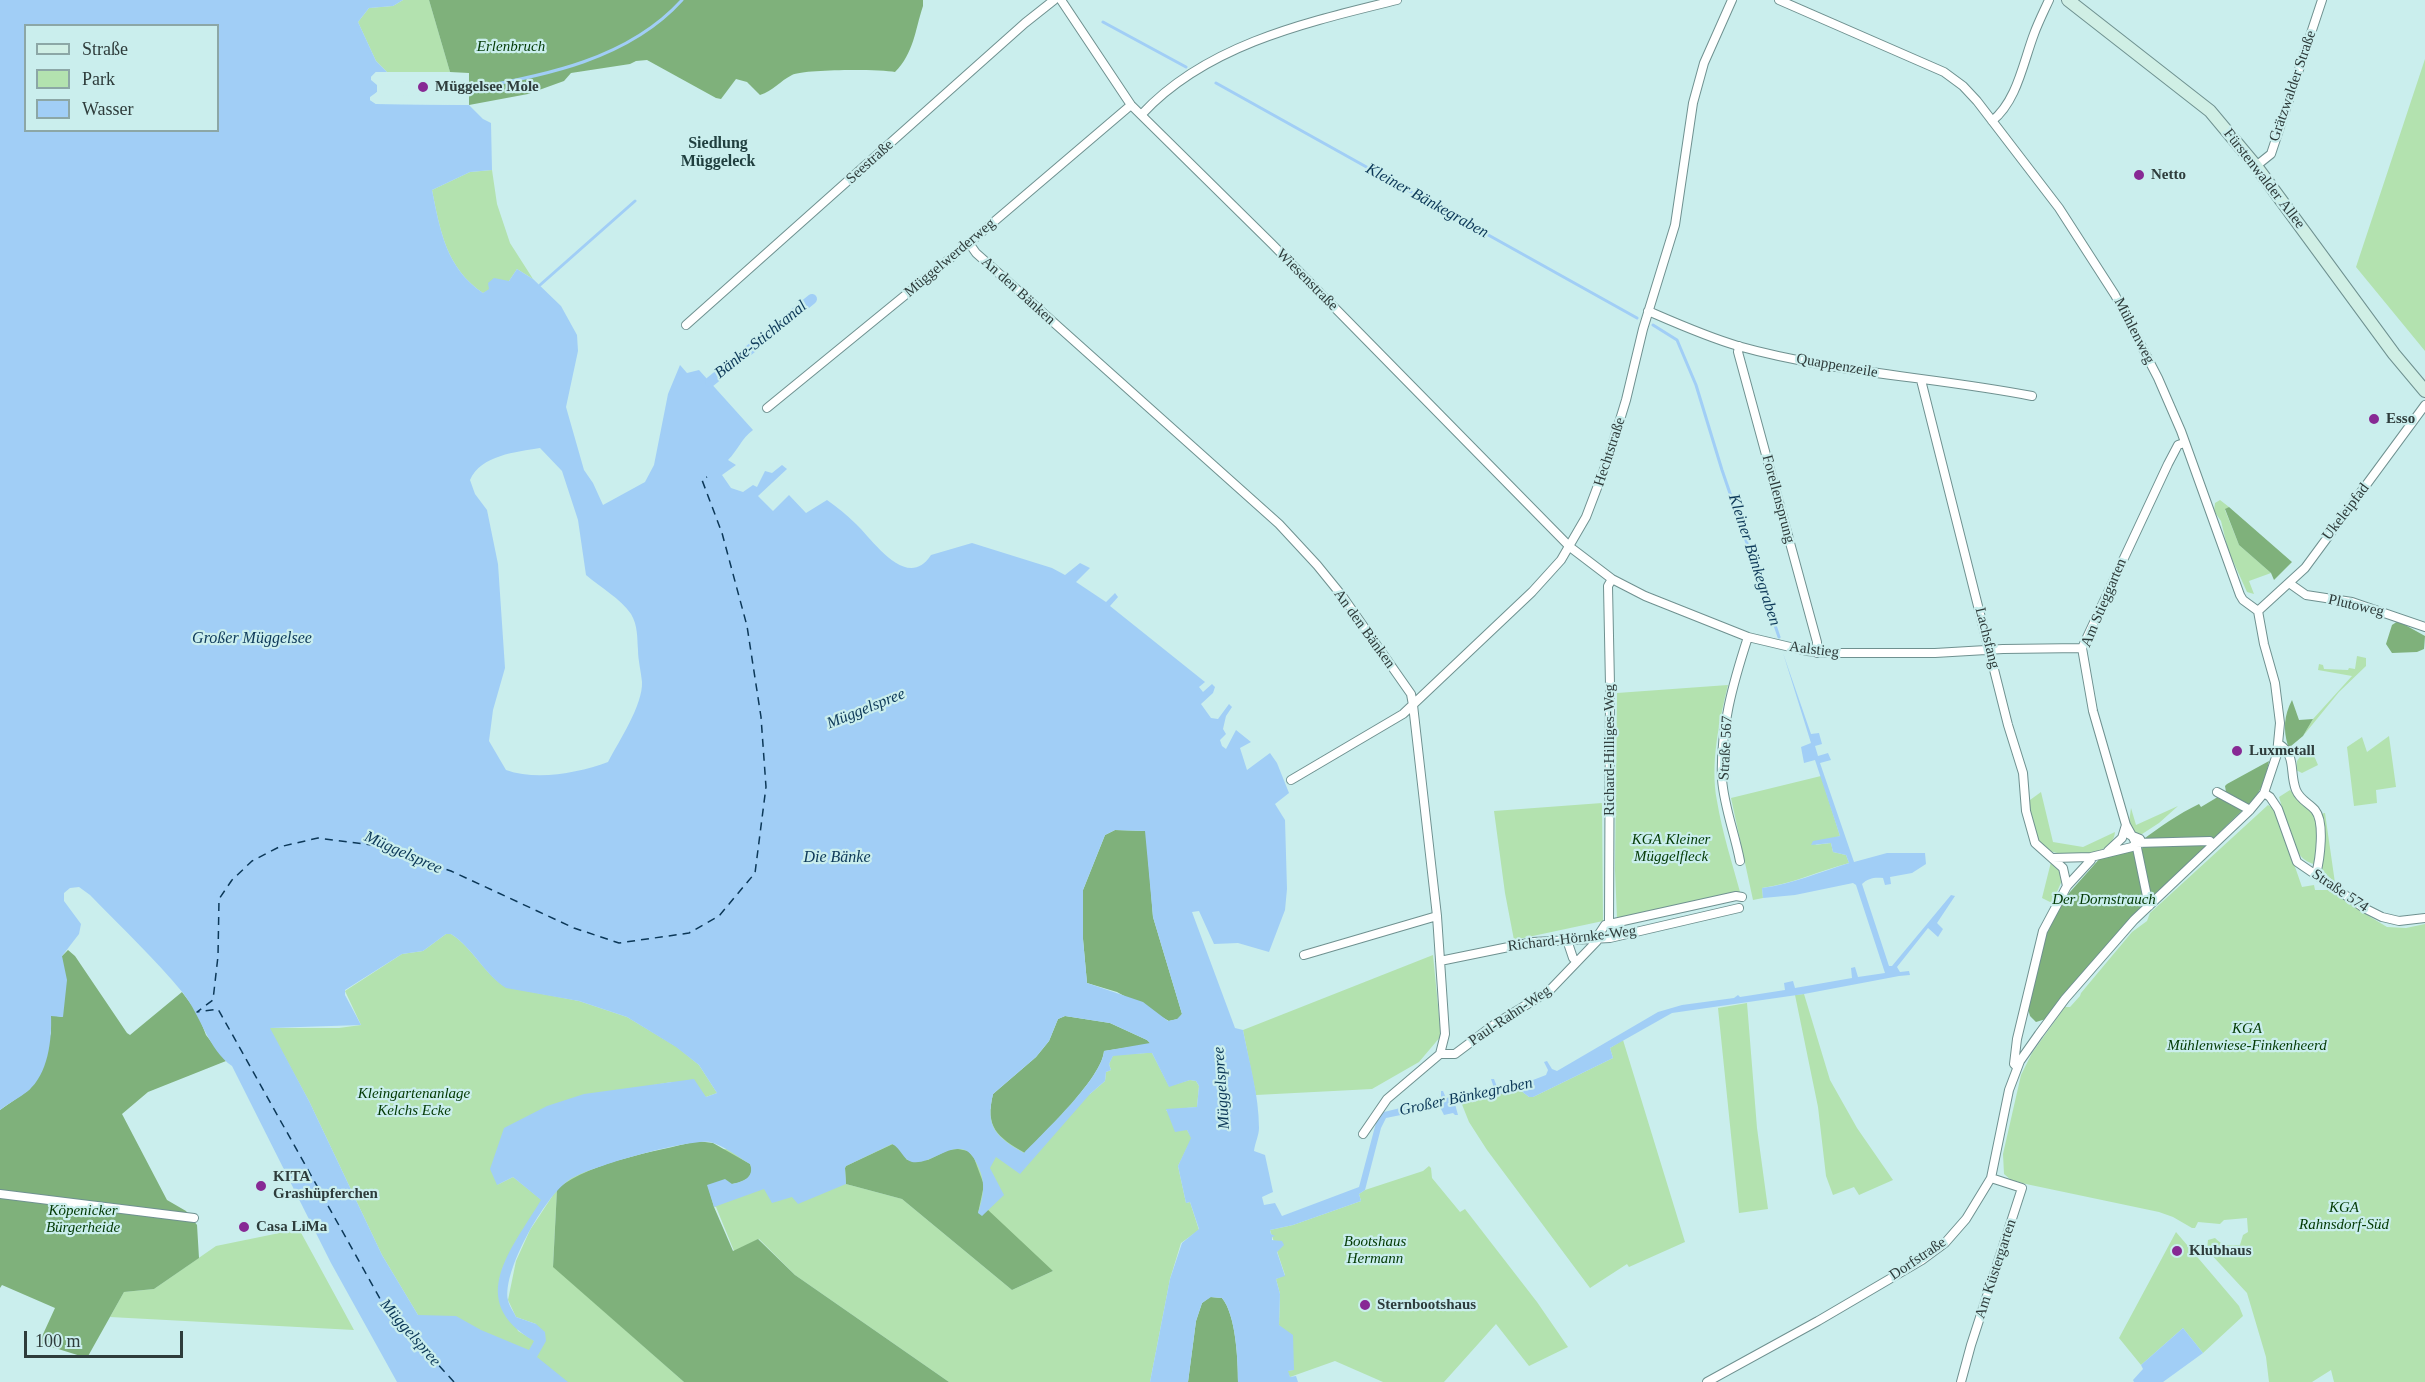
<!DOCTYPE html>
<meta charset="utf-8">
<style>
body{margin:0}
#map{position:relative;width:2425px;height:1382px;overflow:hidden;background:#caeeed;font-family:"Times New Roman",serif}
canvas{display:block}
.legend{position:absolute;left:24px;top:24px;width:195px;height:108px;box-sizing:border-box;background:#caeeed;border:2px solid #8ca7a6;margin:0;padding:8px 10px;list-style:none;font-size:18px;color:#2e3c3b}
.legend li{display:flex;align-items:center;gap:12px;height:30px}
.legend b{width:30px;border:2px solid #8ca7a6}
.scale{position:absolute;left:24px;top:1331px;width:159px;height:27px;box-sizing:border-box;border:3px solid #2e3c3b;border-top:0;padding-left:8px;font-size:18px;line-height:21px;white-space:nowrap;color:#2e3c3b;-webkit-text-stroke:4px #caeeed;paint-order:stroke}
</style>
<div id="map">
<canvas width="2425" height="1382"></canvas>
<ul class="legend">
<li><b style="height:8px;background:#d0efe5"></b>Straße</li>
<li><b style="height:16px;background:#b3e2af"></b>Park</li>
<li><b style="height:16px;background:#a1cef6"></b>Wasser</li>
</ul>
<div class="scale">100 m</div>
</div>
<script>
const g = document.querySelector('canvas').getContext('2d');
g.lineJoin = 'round';
function fillPath(path, color) {
  g.fillStyle = color;
  g.fill(path, 'evenodd');
}
function strokePath(path, color, width, dash) {
  g.strokeStyle = color;
  g.lineWidth = width;
  g.lineCap = dash ? 'butt' : 'round';
  g.setLineDash(dash || []);
  g.stroke(path);
}
function drawText(font, color, halo, rows, align = 'center') {
  g.font = font + ' "Times New Roman",serif';
  g.lineWidth = 4.5;
  g.setLineDash([]);
  g.textBaseline = 'middle';
  g.strokeStyle = halo;
  g.fillStyle = color;
  for (const [text, x, y, turn = 0] of rows) {
    g.save();
    g.translate(x, y);
    g.rotate((+turn || 0) * Math.PI / 180);
    g.textAlign = isNaN(turn) ? turn : align;
    if (halo) g.strokeText(text, 0, 0);
    g.fillText(text, 0, 0);
    g.restore();
  }
}
fillPath(new Path2D(`
 M403,0H429L450,72H387L376,61L358,22L369,8L393,6Z
 M2425,59V351L2356,267Z
 M492,170L497,204L510,243L533,279L517,269L509,281L483,293C446,268 440,230 432,190L470,172Z
 M2220,500L2229,507L2225,510L2239,545L2271,573L2249,581L2254,594L2247,592L2228,550L2221,521L2214,511L2215,503Z
 M2357,656L2366,658V666L2339,692L2303,736L2313,719L2352,676L2318,670L2319,664L2323,665L2324,669L2348,670L2349,668L2355,669Z
 M1728,685C1719,722 1710,764 1717,801C1722,832 1732,862 1740,892L1617,919L1615,870L1617,693Z
 M2389,736L2396,787L2376,790L2377,803L2354,806L2347,747L2362,737L2367,752Z
 M2309,744L2318,765L2302,773L2296,770L2297,761Z
 M1821,776L1840,836L1814,845L1831,843L1833,852L1846,855L1849,863C1819,871 1792,884 1762,888L1763,898L1753,900L1731,798Z
 M2290,790L2311,811L2318,823L2317,865C2288,859 2287,822 2279,797Z
 M2041,792L2053,842L2083,847L2115,832C2113,857 2069,858 2050,851C2035,845 2029,815 2030,800Z
 M1602,803L1603,921L1514,940L1505,893L1494,811Z
 M2268,805L2275,809L2302,887L2314,885L2315,890H2332L2354,907L2387,927L2406,928L2425,924V1382H2334L2331,1370L2312,1382H2269L2266,1357L2247,1293L2207,1250L2208,1240L2215,1238C2223,1246 2229,1246 2240,1245L2243,1235L2248,1232L2247,1218L2224,1220L2220,1224L2198,1222L2195,1228H2192L2173,1217L2159,1212L2026,1184L2011,1180L2004,1174L2003,1154L2021,1075L2032,1053L2065,1007H2070L2080,996L2081,993L2132,932L2147,921L2150,913Z
 M2178,806L2159,823L2139,836H2135L2129,823L2131,808L2136,825Z
 M2325,813L2335,883L2321,869L2320,814Z
 M2051,862L2059,867L2064,876L2052,903L2042,898Z
 M446,934H451C473,948 484,974 506,987L579,1001L627,1017L677,1047L699,1065L717,1093L706,1097L672,1082L642,1087L497,1185L513,1177L542,1200L519,1238L503,1267L499,1281L518,1331L535,1341L537,1356L536,1324L516,1317L508,1300L516,1261L530,1230L557,1189L553,1175L1090,1094L1105,1081L1106,1072L1111,1070L1109,1064L1113,1055L1147,1053H1152L1169,1086L1190,1080L1196,1081L1199,1086L1197,1107L1166,1110L1187,1130L1192,1138L1178,1166L1186,1203L1190,1202L1199,1230L1181,1243L1170,1279L1150,1382H949L795,1275L759,1239L734,1251L716,1207L557,1189L553,1266L684,1382H549L418,1315L382,1255L309,1101L269,1028H339L361,1025L345,991L402,954L423,951ZM846,1166L1053,1271L1012,1290L902,1199L846,1184Z
 M1433,955L1441,1036L1419,1062L1372,1089L1256,1095L1243,1030Z
 M1804,994L1830,1080L1857,1128L1893,1180L1859,1195L1854,1187L1833,1195L1826,1176L1818,1107L1795,995Z
 M1747,1003L1757,1128L1768,1209L1739,1213L1718,1008Z
 M1623,1040L1685,1242L1629,1267L1627,1264L1590,1288L1487,1150L1469,1122L1461,1102L1520,1090L1529,1097H1533L1613,1058L1610,1048Z
 M1429,1166L1431,1168L1432,1178L1460,1212L1465,1209L1537,1302L1568,1347L1529,1366L1496,1324L1444,1382H1383L1335,1361L1290,1377L1287,1371L1293,1370L1279,1325L1280,1294L1276,1279L1285,1275L1270,1230L1293,1225L1361,1201L1359,1194L1365,1190L1423,1171Z
 M299,1229L354,1330L110,1317L124,1292L154,1289L216,1246Z
 M2176,1232L2239,1306L2243,1316L2203,1353L2183,1328L2141,1365L2119,1338Z`), '#b3e2af');
fillPath(new Path2D(`
 M429,0H923V6C915,30 914,53 895,72C879,69 805,69 792,75C780,81 773,91 760,95L747,82L736,79L721,99L716,98L647,60L636,61L630,64L571,73L564,81L528,94L469,105V73L450,72Z
 M2229,507L2292,562L2274,580L2271,573L2239,545L2225,509Z
 M2398,621L2425,636L2424,649L2417,652L2392,653L2386,644L2392,625Z
 M2292,700L2299,720L2313,719L2303,736L2291,746H2288C2283,729 2284,716 2292,700Z
 M2269,761L2265,781L2255,798L2148,902L2046,1019L2036,1022L2030,1016L2027,1005L2046,932L2062,901L2101,857L2143,848L2141,841C2160,827 2178,814 2199,804L2201,807L2226,792L2225,786L2227,784Z
 M1115,830L1146,831L1153,917L1182,1014L1178,1019L1169,1021L1117,992L1087,983L1083,939V890L1105,835Z
 M68,950L75,956L127,1033L130,1035L182,992L197,1012L206,1035L226,1061L148,1092L122,1114L167,1200L186,1211L197,1225L199,1258L154,1289L124,1292L87,1358L39,1343L55,1308L2,1285L0,1288V1110L30,1089L51,1033V1015L62,1017V956Z
 M1065,1016L1110,1023L1147,1040L1151,1044L1104,1051C1102,1078 1045,1131 1025,1153C997,1137 985,1127 993,1094L1036,1057L1049,1041L1058,1019Z
 M697,1141L713,1143L750,1164C759,1186 721,1185 708,1186L714,1207L733,1251L758,1239L795,1275L949,1382H684L553,1267L557,1189C595,1160 651,1153 697,1141Z
 M893,1144L899,1147L907,1160H928L948,1150L958,1149L968,1151L974,1158L984,1185L978,1213L987,1209L1053,1271L1012,1290L902,1199L846,1184L845,1168L846,1166Z
 M1210,1297L1222,1298C1236,1315 1238,1360 1238,1382H1188L1196,1321L1202,1303Z`), '#7fb17b');
fillPath(new Path2D(`
 M0,0H403L393,6L369,8L358,22L376,61L387,72H376L371,77L377,84L469,85V93L377,92L370,100L376,104L469,105L483,119L491,123L492,170L470,172L432,190C440,230 446,268 483,293L489,289L488,283L494,278L509,281L517,269L533,279L561,306L577,335L578,351L566,407L584,470L593,483L603,505L645,482L654,465L668,394L680,365L687,373L699,370L753,430C741,439 738,450 728,460L736,465L722,475L731,488L743,492L753,485L757,487L765,471L772,473L782,465L787,469L758,496L773,511L789,495L806,513L827,500C837,507 847,515 856,524C873,540 907,592 931,555L972,543L1052,568L1065,575L1080,563L1090,568L1076,582L1106,602L1115,593L1118,597L1110,606L1205,682L1199,687L1203,692L1212,684L1215,687L1213,693L1201,704L1211,718L1218,719L1229,704L1232,707L1226,716L1223,729L1226,734L1220,740L1222,746L1226,749L1236,730L1251,742L1240,748L1247,770L1270,753L1277,763L1289,793L1275,804L1285,820L1287,889L1285,910L1269,952L1238,943L1214,944L1199,911L1192,912L1235,1028L1243,1030C1249,1062 1259,1095 1259,1128C1259,1135 1255,1143 1254,1151L1265,1155L1273,1192L1262,1197L1264,1205L1275,1203L1282,1216L1359,1187L1377,1119L1384,1112L1441,1098V1091H1443L1446,1098L1494,1088L1491,1079H1494L1497,1087H1499L1533,1080L1546,1075L1548,1070L1544,1062L1547,1061L1552,1069L1557,1071L1658,1012L1682,1005L1734,998L1738,995L1740,997L1785,990L1784,983L1793,981L1795,988L1852,978L1851,968L1855,967L1858,977L1885,973L1856,885L1853,883L1795,895L1763,898L1762,888C1792,884 1820,872 1849,863L1846,855L1833,852L1831,843L1811,845L1813,841L1840,836L1815,760L1804,763L1801,747L1811,743L1783,653L1811,734L1819,733L1822,744L1815,746L1818,756L1828,753L1831,760L1820,763L1854,862L1887,853H1925L1926,864L1912,873L1890,877L1891,884L1885,885L1883,878C1875,877 1868,878 1862,884L1889,966H1892L1951,895L1955,896L1937,923L1943,929L1938,937L1928,928L1897,967L1900,972L1909,971L1910,975L1899,976L1804,994L1672,1013L1610,1048L1613,1058L1533,1097H1529L1520,1090L1455,1104L1458,1115H1455L1453,1113L1444,1115L1440,1107L1386,1118L1381,1128L1365,1190L1359,1194L1361,1201L1293,1225L1270,1230L1271,1234L1275,1236L1272,1237V1240L1282,1241L1284,1245L1277,1252L1285,1276L1276,1279L1280,1294L1279,1325L1293,1335L1294,1370L1288,1371L1290,1377L1296,1376L1298,1382H1238C1238,1360 1236,1315 1222,1298L1211,1297L1202,1303L1196,1321L1188,1382H1150L1170,1279L1182,1243L1199,1229L1190,1202L1186,1203L1178,1166L1191,1138L1187,1130L1175,1132L1166,1109L1197,1107L1199,1086L1196,1081L1190,1080L1169,1087L1152,1053H1147L1113,1056L1109,1064L1111,1070L1106,1072L1105,1081L1090,1094L1020,1174L996,1157L990,1168L1004,1195L982,1216L978,1213C984,1195 986,1181 977,1164C961,1129 935,1166 912,1162C903,1160 901,1148 892,1144L846,1166L845,1168L846,1184L798,1204L792,1197L772,1203L764,1189L714,1207L707,1185L725,1179L732,1184C743,1182 755,1177 750,1164C738,1157 723,1145 710,1142C687,1139 588,1167 569,1180C545,1196 502,1271 508,1300C509,1306 514,1312 516,1317L536,1324L545,1332L546,1341L537,1357L568,1382H397L331,1263L232,1066C208,1049 201,1016 183,993C155,959 121,927 90,895L79,887L70,888L64,893V901L81,924L79,934L62,956L67,980L63,1017L51,1016C52,1040 48,1074 28,1091C19,1098 9,1103 0,1110ZM26,26H218V130H26ZM540,448L562,471L578,520L586,575C601,588 620,598 631,614C638,626 637,637 638,650C638,660 641,671 642,682C643,705 619,741 608,762C578,773 537,781 506,770L489,741L493,710L505,668L498,564L487,510L475,494L470,480C481,455 516,452 540,448ZM1115,830L1145,831L1153,917L1182,1014L1177,1019L1168,1021L1143,1002L1087,983L1083,939V890L1105,835ZM446,934H451C473,948 484,974 506,988L579,1001L627,1017L676,1047L699,1065L717,1093L706,1097L694,1079L584,1094L547,1106L504,1128L490,1169L497,1185L513,1177L541,1200C511,1250 465,1301 534,1341L529,1350L481,1330L456,1316L418,1315L382,1255L309,1101L270,1028L361,1025L345,995V990L402,954L423,951ZM1065,1016L1110,1023L1147,1040L1150,1043L1104,1051C1102,1078 1045,1131 1024,1153C996,1137 985,1127 993,1094L1036,1057L1049,1041L1058,1019Z
 M2183,1328L2203,1353L2163,1382H2134L2133,1380L2143,1369L2141,1365Z`), '#a1cef6');
fillPath(new Path2D(`
 M376,72H390L387,75H377L374,78L378,81L469,82V96L378,95L373,98L377,101L469,102V105L376,104L370,100V97L377,92V85L371,80V77Z`), '#caeeed');
strokePath(new Path2D(`
 M1103,22L1186,67
 M1216,83L1637,318
 M469,89C544,76 629,59 682,0
 M540,285L635,201
 M1653,325L1677,340L1696,385L1722,470L1779,637`), '#a1cef6', 3);
strokePath(new Path2D(`
 M710,382L812,299`), '#a1cef6', 10);
strokePath(new Path2D(`
 M454,1382L383,1304L218,1009L197,1012L213,1000L218,956L219,899L232,880L252,861L279,847L318,838L379,846L451,871L574,928L619,943L689,933L719,916L755,873L766,787L761,717L747,626L722,533L702,480L707,477`), '#0c3858', 1.5, [8, 6]);
const minor = new Path2D(`
 M1061,0L1131,105L1272,244L1570,547L1612,579L1645,596L1748,637L1807,651L1829,653H1935L2003,649L2082,648
 M1142,114C1207,44 1308,22 1397,0
 M1992,121C2017,101 2023,63 2034,34C2038,23 2044,11 2049,0
 M2256,166L2271,154L2322,0
 M969,243L976,253L1279,524L1317,565L1343,597L1411,694L1413,705L1437,916L1445,1034L1440,1054L1387,1099L1363,1134
 M1648,311C1678,324 1707,337 1738,346C1834,373 1935,377 2032,396
 M686,325L1025,23L1054,0
 M1739,346L1738,352L1817,642V653
 M1921,380L2008,725L2023,773L2026,811L2035,843L2063,868L2067,886
 M767,408L969,243L1131,105
 M2289,583L2306,595L2352,602L2425,627
 M2258,611L2305,568L2425,405
 M2279,744C2297,756 2289,772 2296,790C2300,800 2309,803 2315,810C2325,822 2320,859 2316,874
 M1291,780L1403,714L1532,592L1561,560L1586,517L1608,459L1626,400L1643,329L1675,225L1693,103L1704,63L1732,0
 M2217,792L2250,810
 M2264,793L2270,797L2278,809L2297,862L2364,908L2382,917L2399,921L2425,918
 M2136,843L2210,841L2213,844
 M2108,851L2122,838L2126,825
 M2053,858L2091,857
 M1740,861C1735,834 1724,807 1722,779C1720,729 1733,683 1748,637
 M2149,906L2136,843L2126,825L2093,711L2082,648L2168,464L2178,445L2184,443
 M1609,923L1610,685L1608,586L1612,579
 M1567,940L1573,958L1577,962
 M1304,955L1437,916
 M1440,961L1533,942L1610,938L1739,908
 M1440,1054H1455L1495,1024L1549,991L1597,941L1599,934L1605,925L1736,896L1742,897
 M2017,1067L2014,1064L2017,1039L2043,931L2067,886L2091,860V857L2132,847L2140,839L2130,835
 M0,1194L194,1218
 M1707,1382L1818,1321L1922,1260L1945,1243L1966,1219L1991,1178L2009,1090L2020,1061L2039,1034L2065,999L2134,920L2250,810L2264,793L2277,754L2280,723L2275,683L2264,644L2258,611L2243,600L2240,595L2181,431L2158,378L2115,295L2059,208L1977,101L1963,86L1944,72L1779,0
 M1961,1382L1971,1345L2022,1188L1991,1178`);
const secondary = new Path2D(`
 M2068,0L2210,111L2256,166L2394,354L2425,391`);
strokePath(minor, '#6f9190', 10);
strokePath(secondary, '#6f9190', 14);
strokePath(minor, '#fff', 8);
strokePath(secondary, '#d0efe5', 12);
for (const [x, y, r, color] of [
 [423,87,6,"#872994"],
 [2139,175,6,"#872994"],
 [2374,419,6,"#872994"],
 [2237,751,6,"#872994"],
 [261,1186,6,"#872994"],
 [244,1227,6,"#872994"],
 [2177,1251,6,"#872994"],
 [1365,1305,6,"#872994"]
]) {
  const dot = new Path2D();
  dot.arc(x, y, r, 0, 2 * Math.PI);
  g.fillStyle = color;
  g.fill(dot);
  strokePath(dot, '#caeeed', 2);
}
drawText('italic 15px', '#023903', '#caeeed', [
 ["Erlenbruch",511,47],
 ["KGA Kleiner",1671,840],
 ["Müggelfleck",1671,857],
 ["Der Dornstrauch",2104,900],
 ["KGA",2247,1029],
 ["Mühlenwiese-Finkenheerd",2247,1046],
 ["Kleingartenanlage",414,1094],
 ["Kelchs Ecke",414,1111],
 ["KGA",2344,1208],
 ["Rahnsdorf-Süd",2344,1225],
 ["Köpenicker",83,1211],
 ["Bürgerheide",83,1228],
 ["Bootshaus",1375,1242],
 ["Hermann",1375,1259]
]);
drawText('15px', '#2e3c3b', '#caeeed', [
 ["Grätzwalder Straße",2293,86,-71],
 ["Seestraße",870,162,-42],
 ["Fürstenwalder Allee",2264,179,52],
 ["Müggelwerderweg",950,258,-40],
 ["Wiesenstraße",1307,280,45],
 ["An den Bänken",1018,291,42],
 ["Mühlenweg",2134,331,63],
 ["Quappenzeile",1837,366,10],
 ["Hechtstraße",1610,452,-72],
 ["Forellensprung",1778,499,75],
 ["Ukeleipfad",2346,512,-53],
 ["Am Stieggarten",2104,603,-67],
 ["Plutoweg",2356,606,13],
 ["An den Bänken",1364,629,54],
 ["Lachsfang",1987,638,76],
 ["Aalstieg",1814,650,7],
 ["Straße 567",1726,748,-87],
 ["Richard-Hilliges-Weg",1610,750,-90],
 ["Straße 574",2340,891,34],
 ["Richard-Hörnke-Weg",1572,939,-7],
 ["Paul-Rahn-Weg",1510,1016,-34],
 ["Dorfstraße",1918,1259,-34],
 ["Am Küstergarten",1996,1269,-72]
]);
drawText('bold 15px', '#2e3c3b', '#caeeed', [
 ["Müggelsee Mole",435,87],
 ["Netto",2151,175],
 ["Esso",2386,419],
 ["Luxmetall",2249,751],
 ["KITA",273,1177],
 ["Grashüpferchen",273,1194],
 ["Casa LiMa",256,1227],
 ["Klubhaus",2189,1251],
 ["Sternbootshaus",1377,1305]
], 'left');
drawText('bold 16px', '#203f3f', '#caeeed', [
 ["Siedlung",718,144],
 ["Müggeleck",718,162]
]);
drawText('italic 16px', '#0c3858', '#caeeed', [
 ["Kleiner Bänkegraben",1427,201,29],
 ["Bänke-Stichkanal",761,340,-39],
 ["Kleiner Bänkegraben",1754,560,72],
 ["Großer Müggelsee",252,639],
 ["Müggelspree",866,709,-22],
 ["Müggelspree",403,853,24],
 ["Die Bänke",837,858],
 ["Müggelspree",1222,1088,-94],
 ["Großer Bänkegraben",1466,1097,-12],
 ["Müggelspree",410,1333,49]
]);
</script>
